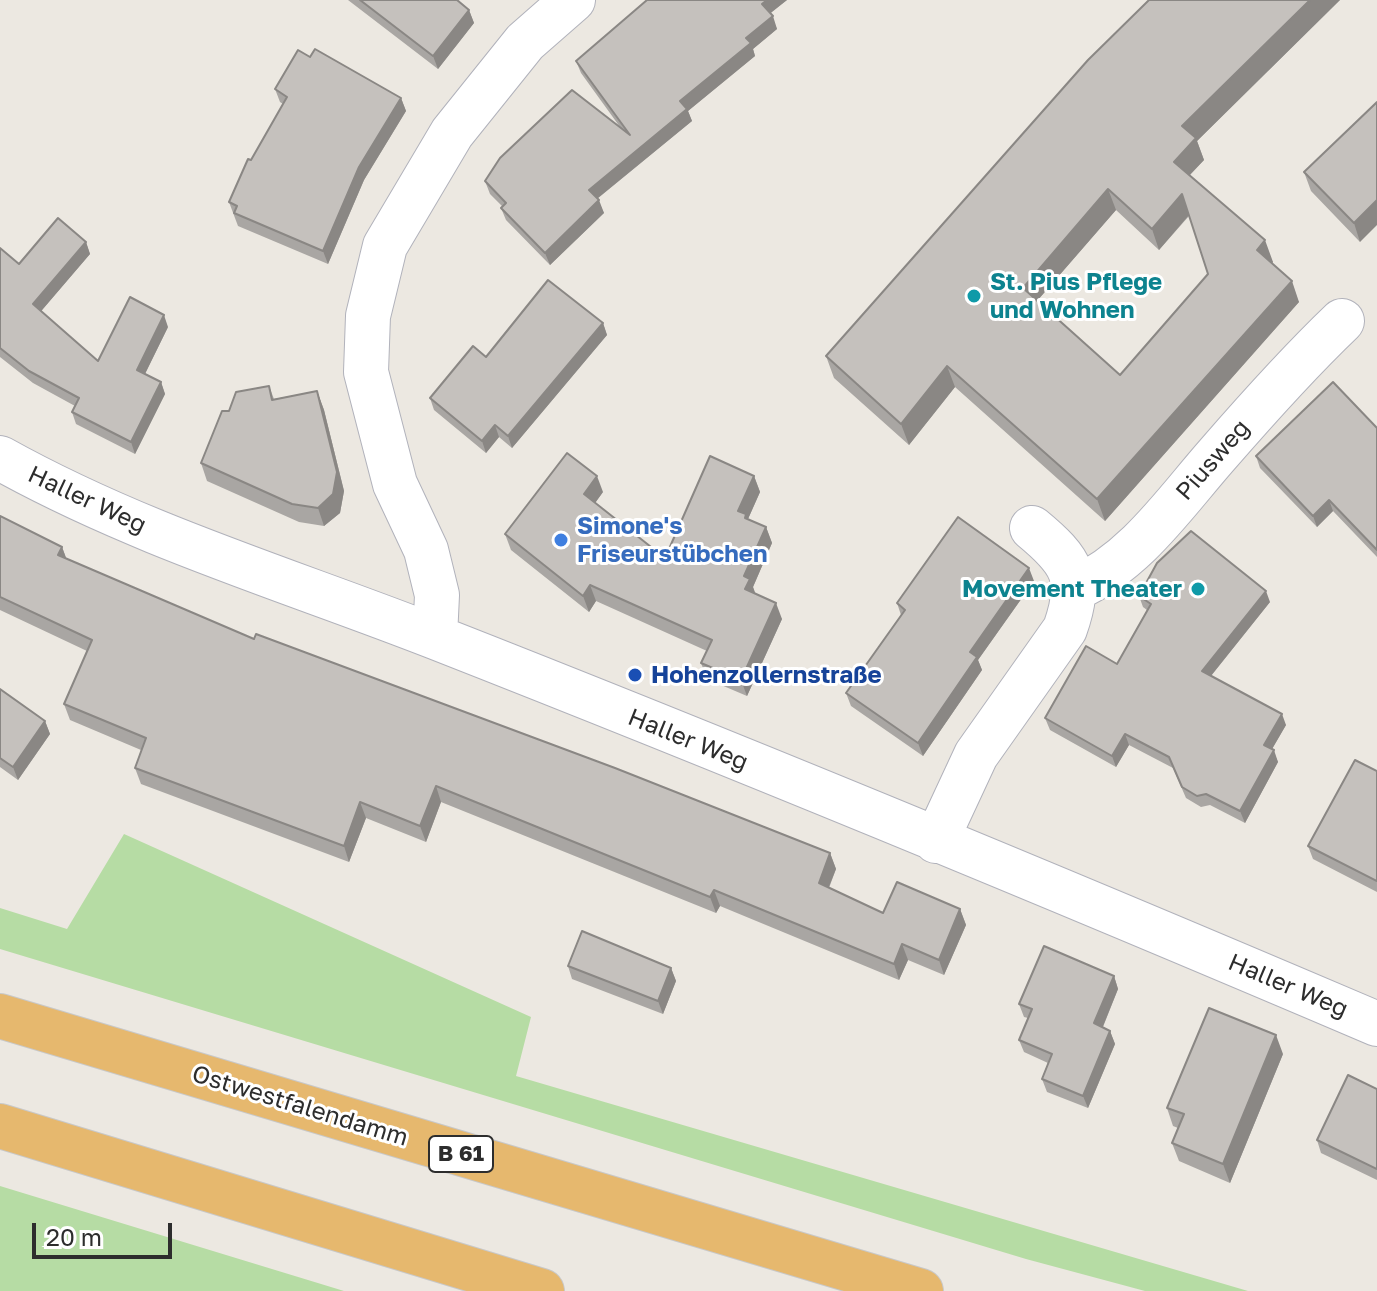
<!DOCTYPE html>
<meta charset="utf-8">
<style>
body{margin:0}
#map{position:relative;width:1377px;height:1291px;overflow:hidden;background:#ece8e1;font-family:"Golos Text",sans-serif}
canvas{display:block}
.scale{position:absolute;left:32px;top:1223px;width:140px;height:36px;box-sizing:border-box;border:4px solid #2d2d2d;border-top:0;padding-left:10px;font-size:24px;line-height:28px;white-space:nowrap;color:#2d2d2d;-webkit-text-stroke:6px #fff;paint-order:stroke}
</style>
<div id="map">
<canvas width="1377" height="1291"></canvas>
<div class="scale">20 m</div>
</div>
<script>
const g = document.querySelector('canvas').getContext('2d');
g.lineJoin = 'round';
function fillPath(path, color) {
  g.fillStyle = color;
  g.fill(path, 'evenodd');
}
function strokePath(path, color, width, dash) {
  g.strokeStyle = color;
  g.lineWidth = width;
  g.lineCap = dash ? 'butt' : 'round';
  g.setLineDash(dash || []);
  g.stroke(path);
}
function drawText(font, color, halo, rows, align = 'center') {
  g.font = font + ' "Golos Text",sans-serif';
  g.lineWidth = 6;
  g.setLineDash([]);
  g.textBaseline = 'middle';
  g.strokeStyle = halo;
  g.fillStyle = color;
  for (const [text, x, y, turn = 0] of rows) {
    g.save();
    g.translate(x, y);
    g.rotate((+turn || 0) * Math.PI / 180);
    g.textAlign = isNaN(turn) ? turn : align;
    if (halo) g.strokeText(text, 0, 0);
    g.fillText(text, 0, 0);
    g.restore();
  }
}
fillPath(new Path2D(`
 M124,834L531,1017L516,1076L1248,1291H1145L1026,1259L0,949V908L67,929Z
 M0,1186L344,1291H0Z`), '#b6dca4');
const minor = new Path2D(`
 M0,458C138,535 289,580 435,637C751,761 1065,891 1377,1024
 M1076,588C1136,561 1174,504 1217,455C1257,409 1298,363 1342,321
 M435,637L437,595L426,550L395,484L366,372L368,316L385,246L452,133L525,42L573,0
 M936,841L976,755L1065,629C1083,578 1072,561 1032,528`);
const trunk = new Path2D(`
 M0,1016L921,1291
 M0,1126L542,1291`);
strokePath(minor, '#b1b2bb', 46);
strokePath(trunk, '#c8c8c8', 46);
strokePath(minor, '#fff', 44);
strokePath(trunk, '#e6b86e', 44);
fillPath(new Path2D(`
 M348,0H457L469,10L474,23L438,69Z
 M647,0H787L770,13L777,29L753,49L755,56L688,111L692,121L597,199L604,213L550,265L506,220L501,208L502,206L490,194L485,181L620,127L581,73L576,61Z
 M1149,0H1340L1197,141L1204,160L1190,175L1273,262L1272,263L1299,302L1105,521L955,387L909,445L834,378L826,356ZM1116,210L1159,250L1189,216L1208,274L1120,375L1037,301Z
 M310,57L401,98L406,111L364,180L328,264L238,226L229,202L283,104L280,102L275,89Z
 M1377,102L1360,242L1311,191L1304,172Z
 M86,242L90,254L41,311L98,361L168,327L145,374L161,382L165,394L135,454L76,424L72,412L75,406L33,383L0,357V248L19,264Z
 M603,323L607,335L512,448L499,437L486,453L434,410L430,398L486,357Z
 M269,386L274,399L317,391L324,410L344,491L340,513L324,526L299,522L207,481L201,463Z
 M1377,428V557L1333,511L1317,527L1260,468L1256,456Z
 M754,476L760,492L748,519L766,527L772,543L753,587L755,594L782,619L747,696L707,679L701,663L707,651L596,601L589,612L511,550L505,534L603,492L595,503L665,558Z
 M0,516L62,547L66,558L254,639L830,853L836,869L829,888L883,913L960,909L966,925L944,975L908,960L899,980L720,906L716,913L441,802L426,842L366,818L349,862L141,784L135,768L141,750L70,720L64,704L87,651L0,610Z
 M1034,581L978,660L982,670L923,756L851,706L846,693L901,615L897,603Z
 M1139,596L1270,602L1211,676L1286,725L1272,749L1278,762L1245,823L1210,805L1201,807L1186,798L1173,768L1129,745L1116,767L1050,730L1045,718L1117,664L1147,610L1143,607Z
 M0,689L45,721L50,734L18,780L0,767Z
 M1377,771V892L1313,859L1308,846Z
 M568,966L671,968L676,981L663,1014L572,979Z
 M1114,976L1118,989L1103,1027L1110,1031L1115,1044L1088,1108L1047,1092L1042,1079L1048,1063L1024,1052L1019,1040L1028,1018L1024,1017L1019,1004Z
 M1283,1054L1230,1183L1179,1161L1172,1143L1178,1128L1173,1126L1167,1108Z
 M1377,1089V1180L1321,1153L1317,1140Z`), '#a9a6a3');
fillPath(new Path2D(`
 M767,0H787L767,16L762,4Z
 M1310,0H1340L1197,141L1204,160L1182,183L1174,162L1182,126Z
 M469,10L474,23L438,69L433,56Z
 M773,16L777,29L753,49L755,56L688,111L692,121L593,202L589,190L746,38Z
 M401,98L406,111L364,180L328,264L323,251L359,167Z
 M1108,189L1116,210L1030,309L1023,288Z
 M1182,194L1189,215L1159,250L1152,229Z
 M599,200L604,213L550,265L545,253Z
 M1377,200V225L1360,242L1354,223Z
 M1265,240L1273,262L1265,271L1257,250Z
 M86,242L90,254L37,316L33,304Z
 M1292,281L1299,302L1105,521L1097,499Z
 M164,315L168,327L141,382L137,370Z
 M603,323L607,335L512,448L508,436Z
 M947,366L955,387L909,445L901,424Z
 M161,382L165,394L135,454L131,442Z
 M317,391L324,410L344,491L340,513L324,526L318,508Z
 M495,425L499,437L486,453L482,441Z
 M597,476L603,492L590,510L584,494Z
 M754,476L760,492L748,519L752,530L738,511Z
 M1329,500L1333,511L1317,527L1313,516Z
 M766,527L772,543L753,587L756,595L745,589L744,576Z
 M62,547L68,563L58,555Z
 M1029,568L1034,581L978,660L982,670L923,756L918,743L970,652Z
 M590,585L596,601L589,612L583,596Z
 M1266,591L1270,602L1206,682L1202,671Z
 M776,603L782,619L747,696L741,680Z
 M1282,714L1286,725L1268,756L1264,745Z
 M45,721L50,734L18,780L13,767Z
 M1125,734L1129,745L1116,767L1112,756Z
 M1274,750L1278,762L1245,823L1240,811Z
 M436,786L441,802L426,842L420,826Z
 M360,802L366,818L349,862L344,846Z
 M830,853L836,869L824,899L819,883Z
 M714,890L720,906L716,913L710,897Z
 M960,909L966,925L944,975L939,960Z
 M902,944L908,960L899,980L894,964Z
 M671,968L676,981L663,1014L658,1001Z
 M1114,976L1118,989L1099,1036L1094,1023Z
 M1110,1031L1115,1044L1088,1108L1083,1096Z
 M1276,1035L1283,1054L1230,1183L1223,1164Z`), '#8a8784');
const building = new Path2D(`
 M360,0H457L469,10L433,56Z
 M647,0H767L762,4L773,16L746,38L751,43L680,101L687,109L589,190L599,200L545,253L501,208L506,203L485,181L500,158L572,90L630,135L576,61Z
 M1149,0H1310L1182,126L1196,138L1174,162L1265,240L1257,250L1292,281L1097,499L947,366L901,424L826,356L1088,60ZM1108,189L1152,229L1182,194L1208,274L1120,375L1023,288Z
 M315,49L401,98L359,167L323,251L234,213L237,206L229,202L248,159L251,160L287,97L275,89L298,50L310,57Z
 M1377,102V200L1354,223L1304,172Z
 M58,218L86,242L33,304L98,361L130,297L164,315L137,370L161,382L131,442L72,412L79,398L29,371L0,348V248L19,264Z
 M548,280L603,323L508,436L495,425L482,441L430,398L473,346L486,357Z
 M1333,382L1377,428V550L1329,500L1313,516L1256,456Z
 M269,386L272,400L317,391L337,472L333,494L318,508L292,504L201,463L222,411H229L236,392Z
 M567,453L597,476L584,494L665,558L710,456L754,476L738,511L746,514L745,518L766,527L744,576L750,579L745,589L776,603L741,680L701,663L712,640L590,585L583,596L505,534Z
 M0,516L62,547L58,555L254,639L256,634L615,768L830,853L819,883L883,913L897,882L960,909L939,960L902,944L894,964L714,890L710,897L436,786L420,826L360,802L344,846L135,768L146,738L64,704L92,640L0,597Z
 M958,517L1029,568L970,652L977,657L918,743L846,693L905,610L897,603Z
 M1191,531L1266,591L1202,671L1282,714L1264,745L1274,750L1240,811L1206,794L1197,796L1182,787L1169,757L1125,734L1112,756L1045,718L1086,646L1117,664L1151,604L1139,596L1157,563Z
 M0,689L45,721L13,767L0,758Z
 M1355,760L1377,771V881L1308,846Z
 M582,931L671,968L658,1001L568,966Z
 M1044,946L1114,976L1094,1023L1110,1031L1083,1096L1042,1079L1052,1054L1019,1040L1032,1009L1019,1004Z
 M1209,1008L1276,1035L1223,1164L1172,1143L1184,1114L1167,1108Z
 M1348,1075L1377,1089V1169L1317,1140Z`);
fillPath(building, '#c5c1bd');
strokePath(building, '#8a8784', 2);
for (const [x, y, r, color] of [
 [974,296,8,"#0f9aa8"],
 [561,540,8,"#3f7fe0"],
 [1198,589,8,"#0f9aa8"],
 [635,675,8,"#1a4fb4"]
]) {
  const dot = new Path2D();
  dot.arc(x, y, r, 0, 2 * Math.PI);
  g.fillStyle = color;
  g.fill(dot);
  strokePath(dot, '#fff', 3);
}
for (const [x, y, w] of [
 [461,1154,64]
]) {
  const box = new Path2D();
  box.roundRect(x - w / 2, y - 18, w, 36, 6);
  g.fillStyle = '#fff';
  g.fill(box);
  strokePath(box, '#2d2d2d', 2);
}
drawText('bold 22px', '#2d2d2d', null, [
 ["B 61",461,1154]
]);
drawText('bold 24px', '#0d838f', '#fff', [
 ["St. Pius Pflege",990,282],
 ["und Wohnen",990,310],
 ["Movement Theater",1182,589,"right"]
], 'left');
drawText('24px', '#2d2d2d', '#fff', [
 ["Piusweg",1213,460,-49],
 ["Haller Weg",87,500,25],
 ["Haller Weg",688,740,22],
 ["Haller Weg",1288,986,23],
 ["Ostwestfalendamm",300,1106,17]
]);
drawText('bold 24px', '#366cbe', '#fff', [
 ["Simone's",577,526],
 ["Friseurstübchen",577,554]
], 'left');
drawText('bold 24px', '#164399', '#fff', [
 ["Hohenzollernstraße",651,675]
], 'left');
</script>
